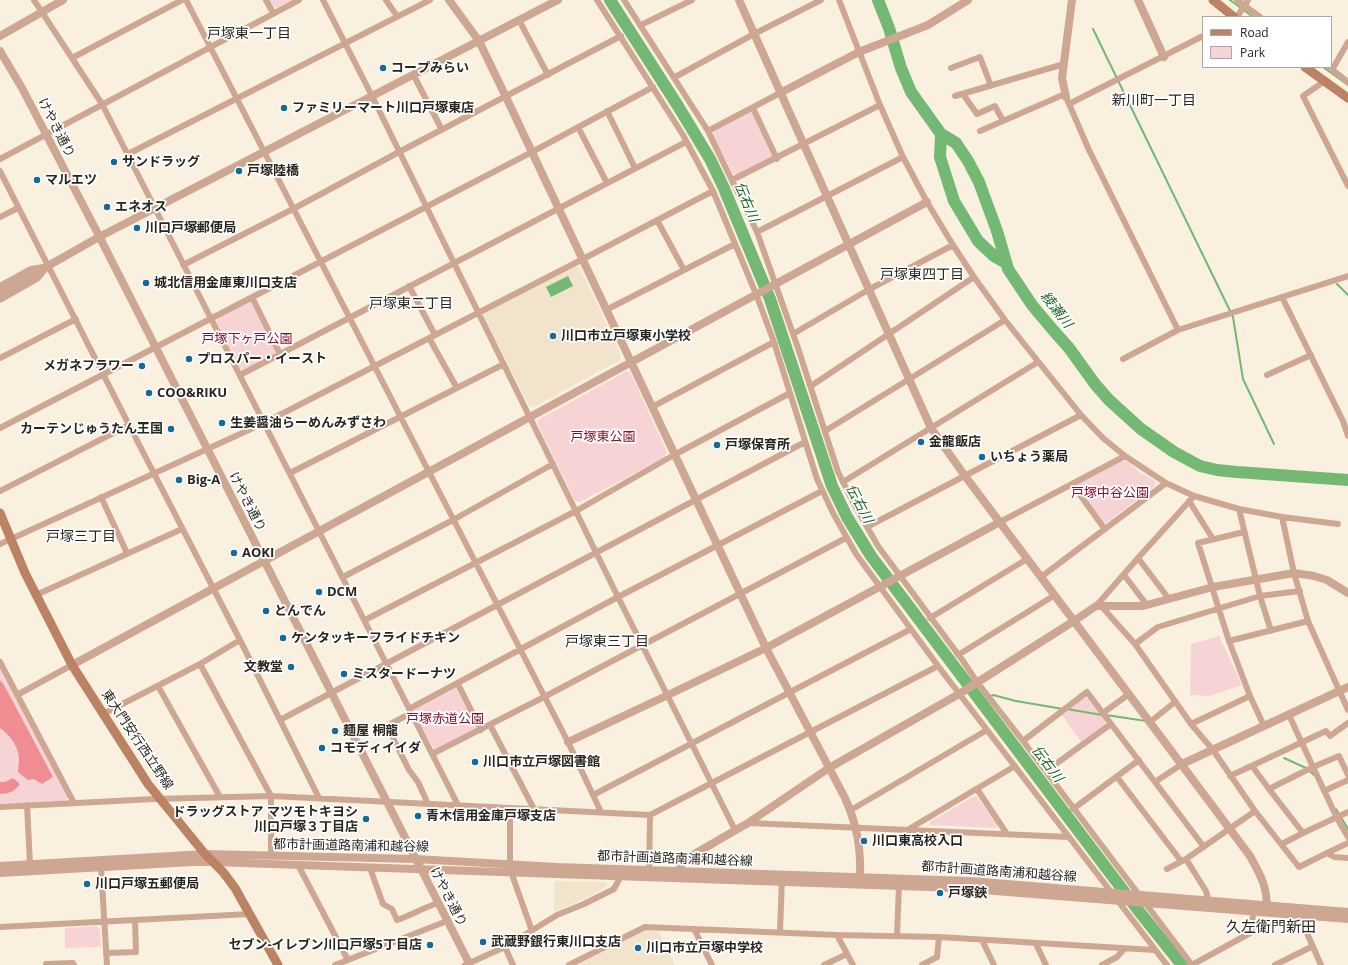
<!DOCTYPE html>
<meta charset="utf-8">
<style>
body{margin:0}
#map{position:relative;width:1348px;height:965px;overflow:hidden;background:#faf0e0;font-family:"Open Sans",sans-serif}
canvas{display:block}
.legend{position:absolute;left:1202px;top:16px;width:130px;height:52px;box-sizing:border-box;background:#fff;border:1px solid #a9a8a6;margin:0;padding:5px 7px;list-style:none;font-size:12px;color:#292620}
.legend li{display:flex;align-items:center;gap:8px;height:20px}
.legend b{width:20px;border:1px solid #a9a8a6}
</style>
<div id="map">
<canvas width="1348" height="965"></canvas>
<ul class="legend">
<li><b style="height:5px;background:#bb8264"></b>Road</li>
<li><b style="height:11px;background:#f6d4d5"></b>Park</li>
</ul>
</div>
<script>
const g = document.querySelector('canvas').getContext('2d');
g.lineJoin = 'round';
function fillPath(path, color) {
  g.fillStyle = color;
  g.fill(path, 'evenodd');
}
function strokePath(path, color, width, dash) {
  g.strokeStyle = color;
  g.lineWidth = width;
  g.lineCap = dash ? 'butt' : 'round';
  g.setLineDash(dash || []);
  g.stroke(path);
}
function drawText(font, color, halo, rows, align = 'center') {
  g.font = font + ' "Open Sans","Noto Sans JP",sans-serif';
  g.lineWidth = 3.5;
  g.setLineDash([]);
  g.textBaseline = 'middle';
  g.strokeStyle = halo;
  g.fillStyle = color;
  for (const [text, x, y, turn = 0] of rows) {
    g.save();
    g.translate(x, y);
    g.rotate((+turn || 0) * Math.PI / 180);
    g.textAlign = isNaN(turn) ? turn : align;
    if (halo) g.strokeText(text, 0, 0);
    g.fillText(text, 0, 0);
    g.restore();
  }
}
fillPath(new Path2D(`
 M575,266L580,268L621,355L620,360L534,407L529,406L484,317L485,312Z
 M555,881L606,882L607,886L590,896L554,912Z
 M647,929L658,930L675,965H575Z`), '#f1e3cc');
fillPath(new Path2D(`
 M269,0H293L277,8L272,7Z
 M750,112L753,113L772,155V158L738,175L733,174L713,136L714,131Z
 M248,302H252L276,349L274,354L243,370L239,368L217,323V318Z
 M627,371L630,372L667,452L664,458L580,502L575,501L537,423L538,420Z
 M1122,461L1128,462L1139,472L1155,481V486L1106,523L1103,522L1076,485Z
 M1219,636L1242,685L1210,696L1190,695L1191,644Z
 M0,667L68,796L67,799L64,801L0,804Z
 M455,688L458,689L476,725V730L438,749H434L414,713L415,709Z
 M1084,698L1090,699L1105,720V725L1081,742L1062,715Z
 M974,796L977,797L998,825L996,828L930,825V822Z
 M98,926L100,930L101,947L65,948V928Z`), '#f6d4d5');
fillPath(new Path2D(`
 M0,680L4,685L53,777L42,784L34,779L28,780L18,772C18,769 19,764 19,760C19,747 10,735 0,728Z
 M13,778L20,784C14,792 10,793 0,794V782H5Z`), '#f08d93');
fillPath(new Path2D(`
 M568,276L573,286L551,297L546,287Z`), '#73b873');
strokePath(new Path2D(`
 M1230,0L1241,8
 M1245,11L1253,17
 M1093,29L1233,317L1243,379L1274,444
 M1323,67L1348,85
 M1337,284L1348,295
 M981,702L993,695L1016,701L1063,709
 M1067,709L1102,715
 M1106,715L1146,721
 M1284,758L1306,768L1314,775
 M1336,809L1348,829`), '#73b873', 2);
strokePath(new Path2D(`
 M610,0L678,106L710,159L723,186L770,299L832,486L847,517L871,556L1138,910L1182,965
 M878,0L889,28L901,68L911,92L941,134L956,143L968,161L979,182L997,231L1008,269L1032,305L1053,330L1069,348L1095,384L1109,400L1141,429L1174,452L1200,466L1217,470L1237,472L1348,480
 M941,134L940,157L954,201L978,241L994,256L1006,263`), '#73b873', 12);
strokePath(new Path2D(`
 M34,0L102,104L458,805
 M186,0L568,742L601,812
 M266,0L273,13
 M323,0L372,96L618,597L735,830
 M386,0L397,16
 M597,0L683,135L713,191L756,294L774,342L817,479L833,513L856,554L938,666L1167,965
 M624,0L708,131L757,232L797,345L838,472L854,504L878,546L963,661L977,682L1023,741L1192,965
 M839,0L880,105L903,157L927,202L953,245L974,277L1005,320L1081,415L1103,438L1125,456L1166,483L1194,496L1239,509L1260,596L1271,631
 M1237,0L1260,17
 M1237,17L1248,0
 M519,20L548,75
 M641,25L692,0
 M72,58L182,0
 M1329,67L1348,82
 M951,68L980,57L991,86
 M1332,70L1348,42
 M413,74L442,130
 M675,77L754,34L821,0
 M1325,81L1303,96L1348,186
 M963,94L977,114L995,106L1003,121
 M955,96L1064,64
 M1066,97L1089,150L1178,330
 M1069,104L1203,36
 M753,108L777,159
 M607,111L635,168
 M578,127L607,183
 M708,131L780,93
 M980,131L1065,94
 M128,154L430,0
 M0,159L299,0
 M0,171L129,425L240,640L319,798
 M732,180L880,105
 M0,217L18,208
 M657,220L684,270
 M757,232L903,157
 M183,265L293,209L399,152L621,36
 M0,286L31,269L43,267
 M409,286L435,335
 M252,297L280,354
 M1282,297L1343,421L1348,436
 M0,300L37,279L46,268
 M606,310L735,244
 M793,334L868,290L953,245
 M429,338L457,388
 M0,358L76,319
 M1123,359L1178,330L1348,276
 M240,375L686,142
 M1267,375L1311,355
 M811,386L974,277
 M652,407L774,342
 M0,428L532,152L653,87
 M825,431L1005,320
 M290,473L504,364
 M843,482L1038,362
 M1072,484L1104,528
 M0,491L129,425
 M101,497L127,553
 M1189,501L1213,539
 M1239,509L1282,517L1338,524
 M1282,517L1294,573L1308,621L1348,710
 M1000,522L1125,456
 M867,527L1081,415
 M1244,532L1198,543L1229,641L1250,696L1264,726
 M0,544L264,423L583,259L713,191
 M1138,558L1169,599
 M1124,575L1147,605
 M343,577L453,520L553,464
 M1041,577L1166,483
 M36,595L182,529
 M1096,606L1138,558L1194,496
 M1102,607L1135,644L1158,627L1260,596L1300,591
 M930,618L1027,559
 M365,620L576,511L674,455L790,393
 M1229,641L1308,621
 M1135,644L1191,724L1213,750L1255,811L1299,867L1327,853L1334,857L1348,858
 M958,655L1055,595
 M0,662L74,803
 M200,664L271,796V856
 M458,684L481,730
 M158,686L220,797
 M17,695L72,665
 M409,709L618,597L822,491
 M411,713L387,726L409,770L418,782L428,804
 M1103,713L1129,694
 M103,714L200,664L240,640
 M1289,715L1313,767L1339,756L1348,775
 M280,720L805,442
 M1150,722L1175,702
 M1191,724L1250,696
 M490,725L534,809
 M1023,741L1087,692L1204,847
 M432,754L544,697L846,538
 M1252,766L1269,789L1313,767L1337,818L1348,837
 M1046,771L1111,724
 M1230,776L1326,731L1330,736L1348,723
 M1117,777L1181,861
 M1155,782L1182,764
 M977,789L1007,834
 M1269,789L1303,833L1282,844
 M1324,791L1348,780
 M593,795L911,629
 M27,805L30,864
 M0,807L154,799L271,796L650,815L938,666
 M510,808V869L532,931
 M1073,809L1139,760
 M851,810L987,730
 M748,823L1069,837
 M909,829L1015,766
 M1303,833L1348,812
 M1327,853L1348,843
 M1186,859L1206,891L1209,903
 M298,865L348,960
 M101,867L107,965
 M370,868L383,904L392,909L397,920C411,915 423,908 438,903
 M1167,869L1186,859L1255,811
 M649,874L650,815
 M1299,915L1321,965
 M0,927L250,914
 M694,929L712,965
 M780,932L782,878
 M837,935L853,965
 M897,936L899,885
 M982,940L994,965
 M1036,944L1046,965
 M505,947L513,965
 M106,953L136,952L135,920
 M46,965V964L73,963L74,965
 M335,965L447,921
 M465,965L505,947L557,915L584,904L614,889L621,876
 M569,965L645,927L837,935L939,937L1154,950
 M824,965L847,954
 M922,965L937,957L939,937
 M1102,965L1117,957L1124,949
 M1192,965L1252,932L1253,912
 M1275,965L1313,946`), '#cea793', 6);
strokePath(new Path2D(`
 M449,0L479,41L506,97L766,648L845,798C858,827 861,849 860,881
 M1138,0L1164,57
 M0,36L63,0
 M0,51L22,88L96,230L470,965
 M780,93L859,52L928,25L968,0
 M1066,97L1062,78L1072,0
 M0,293L99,237L558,0
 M72,665L927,202
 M568,742L668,695L766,648L1000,522
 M1182,764L1348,687
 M0,866L205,854L415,859L557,867L970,881L1348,912
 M678,871L684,860L748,823L829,768L959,694L1074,621L965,476L931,428L739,0
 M0,873L192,862H214L957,888L1348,919
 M1267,909C1267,886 1261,876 1250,856L1074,621L1096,606H1143L1213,587L1294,573L1314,576L1327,580L1348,593`), '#cea793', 8);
strokePath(new Path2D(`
 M1213,0L1234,17
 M1305,67L1348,98
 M0,513L25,573L72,665L148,784L205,854L223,872L235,888L278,965`), '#bb8264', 9);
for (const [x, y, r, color] of [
 [383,68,4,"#146a9b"],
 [284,108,4,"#146a9b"],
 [114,162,4,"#146a9b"],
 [239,171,4,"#146a9b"],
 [37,180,4,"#146a9b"],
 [107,207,4,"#146a9b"],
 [137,228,4,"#146a9b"],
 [146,283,4,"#146a9b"],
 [553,336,4,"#146a9b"],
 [189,359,4,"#146a9b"],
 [142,366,4,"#146a9b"],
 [149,393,4,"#146a9b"],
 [222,423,4,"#146a9b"],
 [171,429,4,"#146a9b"],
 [921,442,4,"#146a9b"],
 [717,445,4,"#146a9b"],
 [982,457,4,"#146a9b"],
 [179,480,4,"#146a9b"],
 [234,553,4,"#146a9b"],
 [319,592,4,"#146a9b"],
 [266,611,4,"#146a9b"],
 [283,638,4,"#146a9b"],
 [291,667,4,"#146a9b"],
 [344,674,4,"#146a9b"],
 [335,731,4,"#146a9b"],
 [322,748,4,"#146a9b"],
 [475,762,4,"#146a9b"],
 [418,816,4,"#146a9b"],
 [366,819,4,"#146a9b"],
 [864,841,4,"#146a9b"],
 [87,884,4,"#146a9b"],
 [940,893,4,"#146a9b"],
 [483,942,4,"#146a9b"],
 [430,945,4,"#146a9b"],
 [638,948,4,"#146a9b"]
]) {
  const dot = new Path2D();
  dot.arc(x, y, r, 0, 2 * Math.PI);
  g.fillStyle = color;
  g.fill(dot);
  strokePath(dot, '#fff', 1.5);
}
drawText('bold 13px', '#292620', '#fff', [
 ["コープみらい",391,68],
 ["ファミリーマート川口戸塚東店",292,108],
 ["サンドラッグ",122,162],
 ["戸塚陸橋",247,171],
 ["マルエツ",45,180],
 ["エネオス",115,207],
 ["川口戸塚郵便局",145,228],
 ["城北信用金庫東川口支店",154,283],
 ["川口市立戸塚東小学校",561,336],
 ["プロスパー・イースト",197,359],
 ["メガネフラワー",134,366,"right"],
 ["COO&RIKU",157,393],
 ["生姜醤油らーめんみずさわ",230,423],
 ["カーテンじゅうたん王国",163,429,"right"],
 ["金龍飯店",929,442],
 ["戸塚保育所",725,445],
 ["いちょう薬局",990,457],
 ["Big-A",187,480],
 ["AOKI",242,553],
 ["DCM",327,592],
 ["とんでん",274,611],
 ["ケンタッキーフライドチキン",291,638],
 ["文教堂",283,667,"right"],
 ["ミスタードーナツ",352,674],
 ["麺屋 桐龍",343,731],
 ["コモディイイダ",330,748],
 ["川口市立戸塚図書館",483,762],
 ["ドラッグストア マツモトキヨシ",358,812,"right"],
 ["川口戸塚３丁目店",358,827,"right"],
 ["青木信用金庫戸塚支店",426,816],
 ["川口東高校入口",872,841],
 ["川口戸塚五郵便局",95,884],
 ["戸塚鋏",948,893],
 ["武蔵野銀行東川口支店",491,942],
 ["セブン-イレブン川口戸塚5丁目店",422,945,"right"],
 ["川口市立戸塚中学校",646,948]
], 'left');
drawText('13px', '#292620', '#fff', [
 ["けやき通り",56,128,63],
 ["けやき通り",247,502,63],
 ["東大門安行西立野線",137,740,56],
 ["都市計画道路南浦和越谷線",351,846,1],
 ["都市計画道路南浦和越谷線",675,859,2],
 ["都市計画道路南浦和越谷線",999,872,4],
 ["けやき通り",448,897,63]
]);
drawText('13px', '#88122b', '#fff', [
 ["戸塚下ヶ戸公園",247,339],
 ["戸塚東公園",603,437],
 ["戸塚中谷公園",1110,493],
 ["戸塚赤道公園",445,719]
]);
drawText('14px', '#292620', '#fff', [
 ["戸塚東一丁目",249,34],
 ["新川町一丁目",1154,101],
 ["戸塚東四丁目",922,275],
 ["戸塚東二丁目",411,304],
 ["戸塚三丁目",81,537],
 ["戸塚東三丁目",607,642]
]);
drawText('italic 14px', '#1f6524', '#fff', [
 ["伝右川",746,202,67],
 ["綾瀬川",1056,310,52],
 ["伝右川",859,504,62],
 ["伝右川",1047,764,53]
]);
drawText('15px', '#292620', '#fff', [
 ["久左衛門新田",1271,928]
]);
</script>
